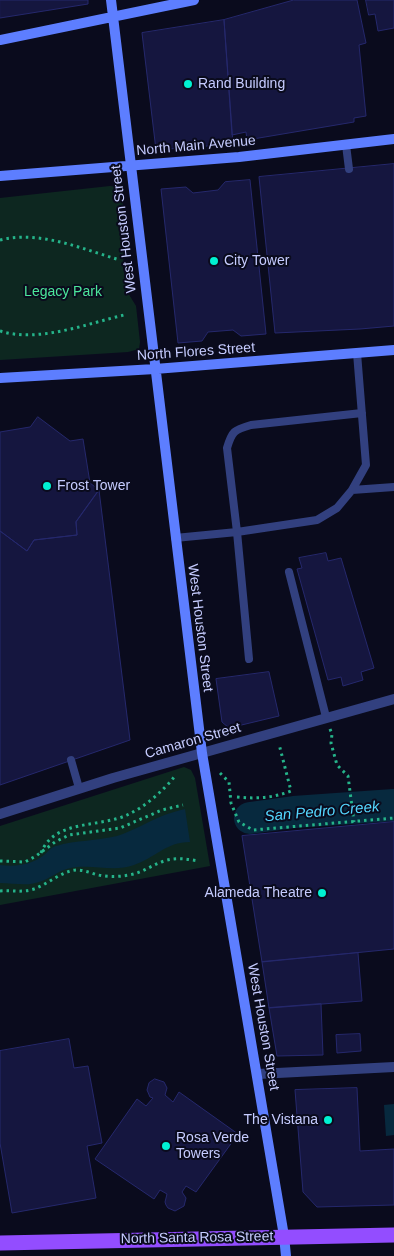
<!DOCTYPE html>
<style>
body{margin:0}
canvas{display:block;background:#0a0b1d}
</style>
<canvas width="394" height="1256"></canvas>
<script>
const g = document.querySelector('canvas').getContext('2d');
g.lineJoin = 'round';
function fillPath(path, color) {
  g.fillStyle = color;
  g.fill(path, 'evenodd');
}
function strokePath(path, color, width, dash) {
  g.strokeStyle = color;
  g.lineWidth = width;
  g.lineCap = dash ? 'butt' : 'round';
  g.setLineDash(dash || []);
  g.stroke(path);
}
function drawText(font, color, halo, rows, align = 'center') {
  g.font = font + ' Helvetica,sans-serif';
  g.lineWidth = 4;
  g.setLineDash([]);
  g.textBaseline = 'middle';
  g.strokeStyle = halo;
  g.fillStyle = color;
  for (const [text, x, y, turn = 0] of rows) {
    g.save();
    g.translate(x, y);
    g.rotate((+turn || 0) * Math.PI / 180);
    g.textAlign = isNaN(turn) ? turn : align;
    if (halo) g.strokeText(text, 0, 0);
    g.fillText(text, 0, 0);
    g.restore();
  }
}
fillPath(new Path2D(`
 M110,186L118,187L121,190L128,238L124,251L123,268L128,293L136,306L140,342L139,349L128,352L0,360V198Z
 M184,767L191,770L195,778L210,866L0,905V826Z`), '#0d2720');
fillPath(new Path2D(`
 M185,809L190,842C166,842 155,858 134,865C115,872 96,865 77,867C61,868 55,876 42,881C28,887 14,883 0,883V865C16,867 31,865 44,855C48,852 51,847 56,846C76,840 97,841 117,836C133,831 147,822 162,816C169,813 177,811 185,809Z
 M394,1104V1135L386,1136L384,1105Z`), '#07293e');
strokePath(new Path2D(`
 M250,818L294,812L394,805`), '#07293e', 32);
const building = new Path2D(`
 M0,0H88V4L0,18Z
 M294,0H357L366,43L359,45L366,116L354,118V122L247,140L246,132L232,135L224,20Z
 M366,0H394V28L378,31L375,14L369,15Z
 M224,20L233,144L156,150L142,33Z
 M394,164V326L360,329L275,333L259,177Z
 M250,180L266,334L241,336L233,330L208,332L202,341L178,343L161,189L186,187L193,193L218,190L225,182Z
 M38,417L70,441L83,439L90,483L99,490L76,522L77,535L34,540L27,551L0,531V432L30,427Z
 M99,490L130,740L0,785V531L27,551L34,540L77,535L76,522Z
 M326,553L328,561L341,558L374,668L361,672L363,680L343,686L341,677L328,680L297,569L302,568L299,558Z
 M269,672L279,716L229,728L222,722L216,679Z
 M394,822V949L262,962L242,836Z
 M358,953L362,1001L269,1008L262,962Z
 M321,1004L323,1055L277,1056L269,1008Z
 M360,1034L361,1051L337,1053L336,1035Z
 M69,1039L74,1068L88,1066L102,1143L87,1146L96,1198L12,1213L0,1143V1051Z
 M155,1079L164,1082L167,1088L165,1095L173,1102L179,1092L238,1134L196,1192L186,1186L182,1192L186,1198L184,1206L175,1211L168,1208L166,1205L165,1202L167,1194L160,1190L154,1199L95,1159L137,1099L146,1106L153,1098L150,1097L147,1090L149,1083Z
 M357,1088L360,1151L394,1149V1205L317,1207L303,1192L295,1090Z`);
fillPath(building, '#15163f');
strokePath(building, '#25286c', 1);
strokePath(new Path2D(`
 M0,240C40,230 82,249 120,260
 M0,331C38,343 86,324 124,315
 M330,729L332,734L331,743L337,765L348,776L354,822
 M220,773L229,782L231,803L239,822L253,830L394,818
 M237,797C256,799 273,798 291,791L279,744
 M41,853C54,819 99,828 127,815C145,807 163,791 175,776
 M0,861L25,862L36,856L55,842L69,835L120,828L162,810L183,805
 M0,891C12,890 22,893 34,889C48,884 62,871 76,870C84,870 91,873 98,875C108,877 119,877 129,875C142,873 152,865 164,861C176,857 187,859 199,861`), '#25b48a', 3, [2.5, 4]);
strokePath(new Path2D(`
 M346,145L349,169
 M362,413L251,425C234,430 232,431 227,448L237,532L317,520L337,508L352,490L394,487
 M352,490L366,465L357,353
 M175,538L237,532L249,659
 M289,572L326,717
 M71,760L79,788`), '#32407f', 8);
strokePath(new Path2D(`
 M0,814L113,778L394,699
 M258,1074L394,1067`), '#32407f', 10);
strokePath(new Path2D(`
 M111,0L202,753L284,1236L286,1256
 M0,40L194,0
 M0,176L239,157L394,139
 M0,378L155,369L394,350`), '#5d7eff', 10);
strokePath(new Path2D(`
 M0,1243L394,1235`), '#934dff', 15);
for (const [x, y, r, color] of [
 [188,84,5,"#00f1d2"],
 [214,261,5,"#00f1d2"],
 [47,486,5,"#00f1d2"],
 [322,893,5,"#00f1d2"],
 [328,1120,5,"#00f1d2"],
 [166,1146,5,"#00f1d2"]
]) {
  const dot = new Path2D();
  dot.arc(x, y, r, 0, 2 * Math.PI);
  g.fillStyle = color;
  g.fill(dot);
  strokePath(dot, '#0a0b1d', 2);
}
drawText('14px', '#c6ccff', '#0a0b1d', [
 ["Rand Building",198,84],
 ["City Tower",224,261],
 ["Frost Tower",57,486],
 ["Alameda Theatre",312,893,"right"],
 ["The Vistana",318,1120,"right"],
 ["Rosa Verde",176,1138],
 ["Towers",176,1154]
], 'left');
drawText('14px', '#c6ccff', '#0a0b1d', [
 ["North Main Avenue",196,146,-5],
 ["West Houston Street",124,229,-97],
 ["North Flores Street",196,352,-4],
 ["West Houston Street",200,628,83],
 ["Camaron Street",193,741,-16],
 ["West Houston Street",263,1027,80],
 ["North Santa Rosa Street",197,1238,-1]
]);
drawText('14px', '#4be69b', '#0a0b1d', [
 ["Legacy Park",63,292]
]);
drawText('italic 15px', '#54d7ff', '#0a0b1d', [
 ["San Pedro Creek",322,812,-5]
]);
</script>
